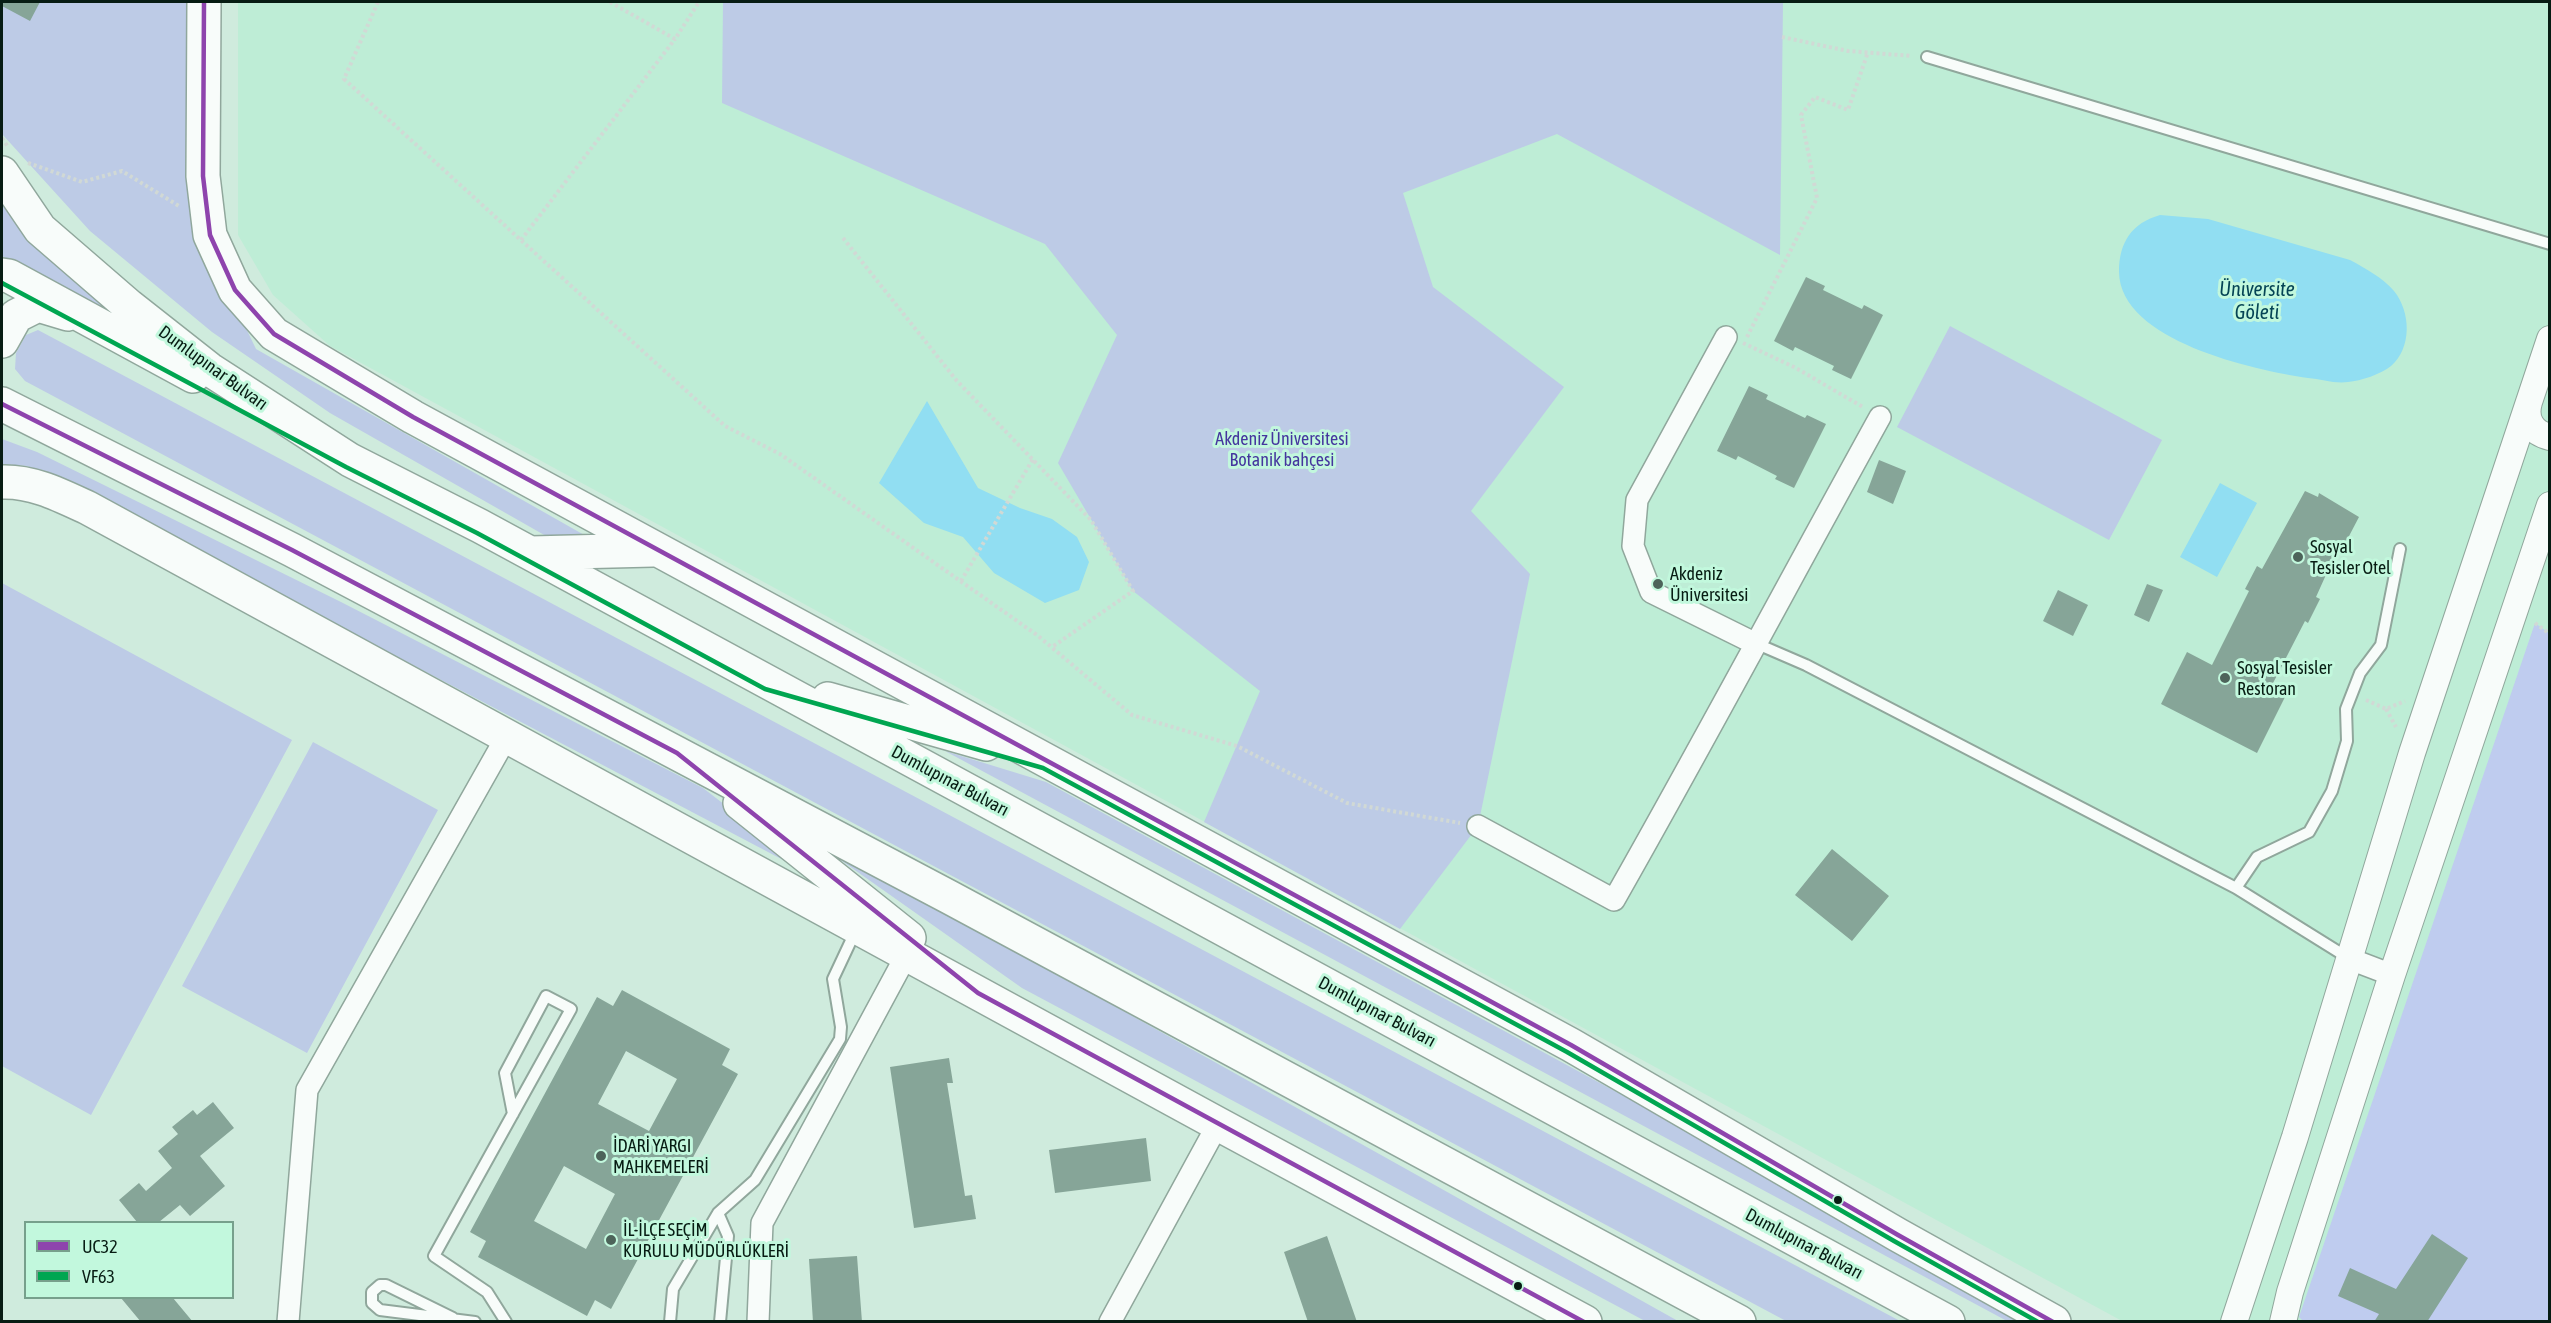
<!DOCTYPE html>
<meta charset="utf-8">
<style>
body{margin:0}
#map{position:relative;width:2551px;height:1323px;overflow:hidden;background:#cfebdd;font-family:"Asap Condensed",sans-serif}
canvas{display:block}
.frame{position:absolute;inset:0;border:3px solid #071c13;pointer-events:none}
.legend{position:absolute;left:24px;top:1221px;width:210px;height:78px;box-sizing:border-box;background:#c2f8dd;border:2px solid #77a08c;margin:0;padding:8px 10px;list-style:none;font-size:18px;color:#071c13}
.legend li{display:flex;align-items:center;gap:12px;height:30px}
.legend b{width:30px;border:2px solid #77a08c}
</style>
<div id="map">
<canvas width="2551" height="1323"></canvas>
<div class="frame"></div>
<ul class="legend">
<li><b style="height:8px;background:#8e44ad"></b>UC32</li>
<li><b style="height:8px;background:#00a651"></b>VF63</li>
</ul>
</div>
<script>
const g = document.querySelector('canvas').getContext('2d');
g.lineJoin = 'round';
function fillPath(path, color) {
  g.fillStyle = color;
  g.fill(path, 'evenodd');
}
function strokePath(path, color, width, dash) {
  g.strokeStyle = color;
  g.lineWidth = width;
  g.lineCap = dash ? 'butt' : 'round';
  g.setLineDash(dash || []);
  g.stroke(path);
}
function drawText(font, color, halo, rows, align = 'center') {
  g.font = font + ' "Asap Condensed",sans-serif';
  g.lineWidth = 6;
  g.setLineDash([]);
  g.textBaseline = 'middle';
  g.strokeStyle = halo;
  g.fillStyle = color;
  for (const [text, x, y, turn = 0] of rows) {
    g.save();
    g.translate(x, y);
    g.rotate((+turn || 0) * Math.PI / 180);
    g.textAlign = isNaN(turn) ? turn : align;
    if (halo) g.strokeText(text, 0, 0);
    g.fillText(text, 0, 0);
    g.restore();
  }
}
fillPath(new Path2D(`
 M238,2H2549V1321H2122L330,346L273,295L238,235Z`), '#beedd6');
fillPath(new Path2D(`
 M2,2H190L187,121L190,212L256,349L586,536H546L330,413L212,332L90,231L2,134Z
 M723,2H1783L1780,255L1557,134L1403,193L1433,287L1564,387L1471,511L1530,574L1478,826L1400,929L1204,822L1260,691L1133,591L1058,463L1117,335L1045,244L722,103Z
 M2,189L134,323L2,256Z
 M1950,326L2162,440L2109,540L1897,427Z
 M38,330L1900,1321H1786L25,381L15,369L16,353L26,335Z
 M2,439L37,452L341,602L703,788L825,882L65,482L27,466L2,464Z
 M2,583L292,740L91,1115L2,1066Z
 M313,742L438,810L307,1053L182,986Z
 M945,751L1046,782L2038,1321H2007Z
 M808,837L1093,994L1678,1321H1645L1022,988Z`), '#bdcbe6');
fillPath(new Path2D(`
 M2535,623L2550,634L2549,1321L2304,1322L2299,1317Z`), '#bfccef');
fillPath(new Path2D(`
 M2160,215L2208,219L2350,260C2365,268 2383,278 2394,291C2411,312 2412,348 2391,366C2381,374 2361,381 2348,382C2335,384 2321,379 2308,378C2254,370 2120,341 2119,272C2119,242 2132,223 2160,215Z
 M927,401L978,488L1020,508L1052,519L1077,537L1089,562L1079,590L1045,603L994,573L963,537L924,523L879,483Z
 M2220,483L2257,503L2217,577L2180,557Z`), '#91def2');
fillPath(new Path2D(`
 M2,2H40L30,21L2,6Z
 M1806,277L1825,286L1823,290L1862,309L1864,305L1883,315L1851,379L1832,370L1834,366L1795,347L1793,351L1774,341Z
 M1749,386L1768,395L1766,399L1805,418L1807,415L1826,424L1794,488L1775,479L1777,476L1738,456L1736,460L1717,451Z
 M1879,460L1906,471L1893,504L1867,492Z
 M2305,491L2318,497L2319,493L2359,517L2337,559L2334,557L2316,597L2320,599L2308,623L2305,621L2272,685L2287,693L2257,753L2161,704L2187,652L2212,665L2249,591L2245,589L2257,566L2262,569Z
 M2147,584L2163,590L2149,622L2134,615Z
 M2058,590L2088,605L2073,636L2043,621Z
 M1832,849L1889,896L1852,941L1795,895Z
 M622,990L730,1049L722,1065L738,1074L611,1309L595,1300L587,1316L478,1257L486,1241L470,1232L597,997L613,1006ZM626,1051L677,1079L649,1131L598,1104ZM564,1166L615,1194L586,1249L534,1221Z
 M949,1058L953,1083H947L965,1196L972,1195L976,1219L914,1228L890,1067Z
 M213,1102L234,1128L200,1156L225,1186L190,1216L180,1205L159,1222H137L119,1200L139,1183L146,1191L172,1168L158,1151L178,1134L172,1127L193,1110L197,1115Z
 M1146,1138L1151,1181L1055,1193L1049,1150Z
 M2432,1234L2468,1258L2427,1322H2374L2379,1314L2338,1296L2350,1268L2396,1289Z
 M1327,1236L1357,1322H1308L1284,1252Z
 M857,1256L862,1322H813L809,1259Z
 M121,1298H173L193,1322H141Z`), '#86a598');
const service = new Path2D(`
 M1927,57L2550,244
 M1755,643L1806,665L2236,888L2350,959
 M2236,888L2257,857L2309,832L2332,791L2347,741L2346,709L2360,673L2381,645L2400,549
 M718,1213L728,1236L720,1322
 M453,1318L386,1285H380L372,1292V1303L380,1310L475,1322
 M506,1322L487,1292L434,1256L571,1009L546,996L505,1073L513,1114
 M670,1322L673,1289L718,1213L755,1180L840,1039L841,1027L833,979L856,930`);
const minor = new Path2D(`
 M1726,337L1637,500L1633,546L1651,592L1754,643
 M1478,826L1614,900C1705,740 1791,578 1880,417
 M2350,959L2392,975
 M288,1322L307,1090L507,736
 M758,1322L762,1223L907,954
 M1110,1322L1218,1124`);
const tertiary = new Path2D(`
 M2529,402C2524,419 2532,433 2550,437
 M2234,1322L2295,1137L2412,753L2550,339
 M2283,1322L2290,1292L2392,975L2550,505`);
const primary = new Path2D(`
 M204,2L203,176L210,235L235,290L274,334L413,417L1571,1045L1898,1235L2054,1322
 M2,173L40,229L129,306L209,369L350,460L480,526L1948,1322
 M2,275L9,276L193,376
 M2,341L16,316L38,305L68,314
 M2,404L292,550L949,897L1739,1322
 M2,482C33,481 60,495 88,508L1218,1124L1585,1322
 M531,553L653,550
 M828,699L986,744
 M740,803L909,938`);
strokePath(service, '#90a79c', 14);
strokePath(minor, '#90a79c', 24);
strokePath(tertiary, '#90a79c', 28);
strokePath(primary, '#90a79c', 36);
strokePath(new Path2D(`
 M378,2L344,79L725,426L780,454L1037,635L1132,715L1237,746L1347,803L1460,823
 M610,2L675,39L699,2
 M1782,37L1848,51L1912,56
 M2,138L8,147
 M28,163L82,182L122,171L179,206
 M843,238L957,381L1091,520L1133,591L1052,647
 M521,240L675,39
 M1747,337L1817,198L1801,115L1815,97L1848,110L1868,52
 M1743,343L1794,367L1863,407
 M961,581L1033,459
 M2535,623L2550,634
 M2366,700L2386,709L2405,701
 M2386,709L2396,727`), '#d1d9d5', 4, [3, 3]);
strokePath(service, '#f8fcfa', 10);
strokePath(minor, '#f8fcfa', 21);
strokePath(tertiary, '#f8fcfa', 26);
strokePath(primary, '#f8fcfa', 33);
strokePath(new Path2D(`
 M204,2L203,176L210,235L235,290L274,334L413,417L1571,1045L1898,1235L2053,1322
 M2,404L292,550L677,753L978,993L1584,1322`), '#8e44ad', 4.5);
strokePath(new Path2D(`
 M2,283L346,467L477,533L765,689L1043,768L1567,1052L1894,1241L2038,1322`), '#00a651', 4.5);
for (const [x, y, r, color] of [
 [2298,557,6,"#4d645a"],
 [1658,584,6,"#4d645a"],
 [2225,678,6,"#4d645a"],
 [601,1156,6,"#4d645a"],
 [1838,1200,5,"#071c13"],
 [611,1240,6,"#4d645a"],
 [1518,1286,5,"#071c13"]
]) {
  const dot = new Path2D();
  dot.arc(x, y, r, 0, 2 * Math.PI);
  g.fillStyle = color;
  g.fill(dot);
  strokePath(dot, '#c2f8dd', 2);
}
drawText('18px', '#071c13', '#c2f8dd', [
 ["Dumlupınar Bulvarı",213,368,36],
 ["Dumlupınar Bulvarı",950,781,28],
 ["Dumlupınar Bulvarı",1377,1012,28],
 ["Dumlupınar Bulvarı",1804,1244,28]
]);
drawText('18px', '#45369e', '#c2f8dd', [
 ["Akdeniz Üniversitesi",1282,439],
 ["Botanik bahçesi",1282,460]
]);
drawText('18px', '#071c13', '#c2f8dd', [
 ["Sosyal",2310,547],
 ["Tesisler Otel",2310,568],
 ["Akdeniz",1670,574],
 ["Üniversitesi",1670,595],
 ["Sosyal Tesisler",2237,668],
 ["Restoran",2237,689],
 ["İDARİ YARGI",613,1146],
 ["MAHKEMELERİ",613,1167],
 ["İL-İLÇE SEÇİM",623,1230],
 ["KURULU MÜDÜRLÜKLERİ",623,1251]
], 'left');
drawText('italic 20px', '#054455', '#c2f8dd', [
 ["Üniversite",2257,290],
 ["Göleti",2257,313]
]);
</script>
